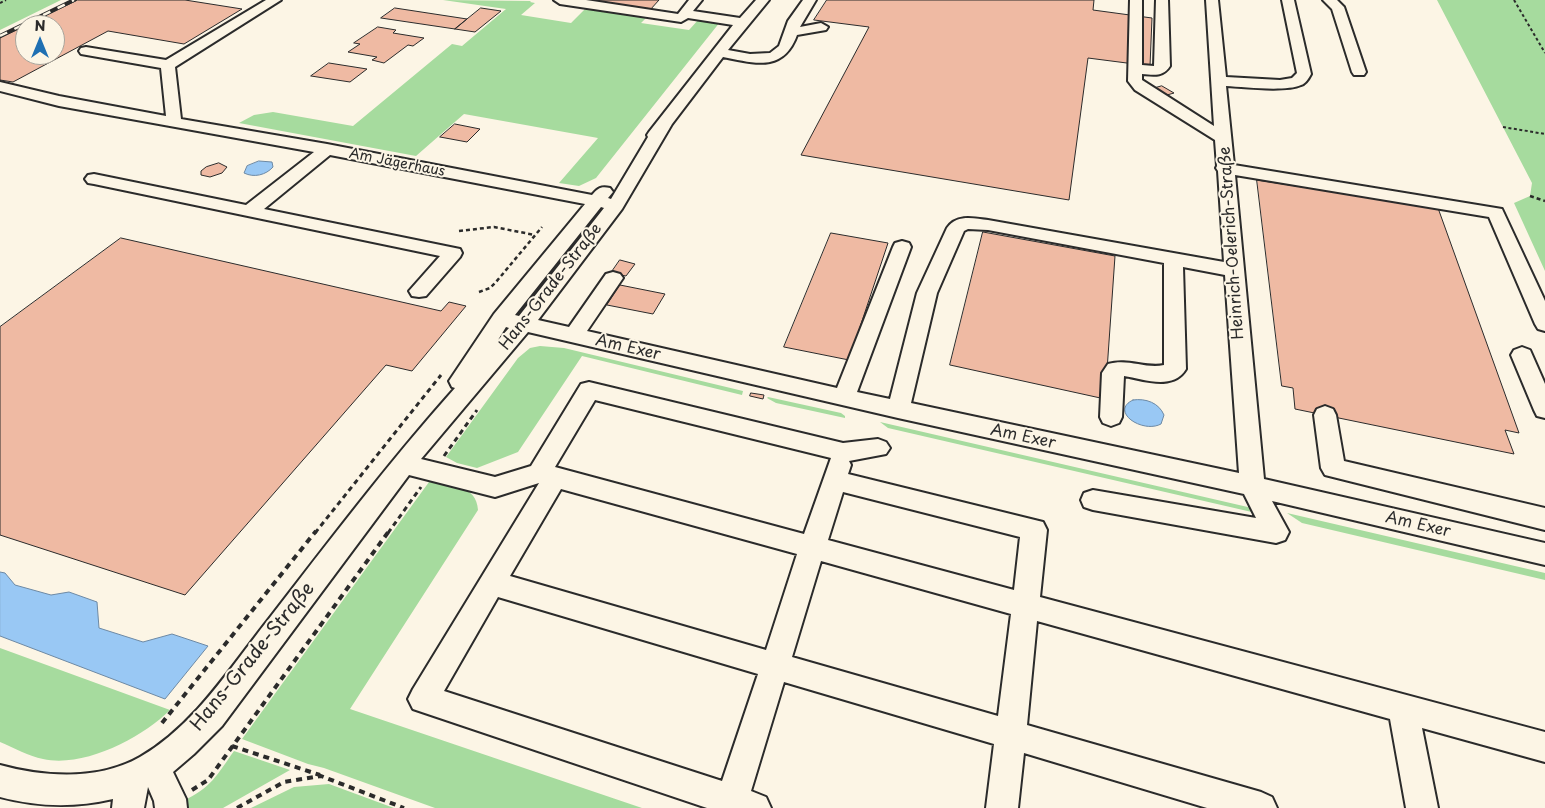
<!DOCTYPE html>
<meta charset="utf-8">
<style>
body{margin:0}
#map{position:relative;width:1545px;height:808px;overflow:hidden;background:#fcf5e5;font-family:"Playpen Sans",sans-serif}
canvas{display:block}
.north{position:absolute;left:15px;top:15px;width:50px;height:50px;box-sizing:border-box;background:#fcf5e5;border:1px solid #a8a49b;border-radius:50%;rotate:0deg;font-size:14px;font-weight:700;line-height:20px;text-align:center;color:#2b2b2b}
.north::after{content:'';display:block;margin:auto;width:18px;height:22px;background:#1f6fb2;clip-path:polygon(50% 0,100% 100%,50% 72%,0 100%)}
</style>
<div id="map">
<canvas width="1545" height="808"></canvas>
<div class="north">N</div>
</div>
<script>
const g = document.querySelector('canvas').getContext('2d');
g.lineJoin = 'round';
function fillPath(path, color) {
  g.fillStyle = color;
  g.fill(path, 'evenodd');
}
function strokePath(path, color, width, dash) {
  g.strokeStyle = color;
  g.lineWidth = width;
  g.lineCap = dash ? 'butt' : 'round';
  g.setLineDash(dash || []);
  g.stroke(path);
}
function drawText(font, color, halo, rows, align = 'center') {
  g.font = font + ' "Playpen Sans",sans-serif';
  g.lineWidth = 4;
  g.setLineDash([]);
  g.textBaseline = 'middle';
  g.strokeStyle = halo;
  g.fillStyle = color;
  for (const [text, x, y, turn = 0] of rows) {
    g.save();
    g.translate(x, y);
    g.rotate((+turn || 0) * Math.PI / 180);
    g.textAlign = isNaN(turn) ? turn : align;
    if (halo) g.strokeText(text, 0, 0);
    g.fillText(text, 0, 0);
    g.restore();
  }
}
fillPath(new Path2D(`
 M0,0H61L0,30Z
 M443,0L531,1L530,2L535,3L521,15L571,23L585,9L646,18L641,23L689,30L699,19L720,22L596,178L579,186L559,183L598,138L464,114L416,156L239,123L254,115L273,112L353,126L452,44L462,46L506,9Z
 M1437,0H1545V271L1514,203L1530,196L1532,183Z
 M540,346L564,348L743,391L742,395L582,356L518,452L477,468L457,463L446,457L518,358L530,348Z
 M768,397L841,413L845,416V418L776,403L767,398Z
 M880,422L1252,508L1256,513L888,428Z
 M429,482C449,484 477,485 478,510L350,709L642,808H435L324,768L308,764L242,739Z
 M1287,513L1545,573V580L1302,523Z
 M0,648L170,710C142,738 84,768 43,759C29,756 14,748 0,742Z
 M234,751L290,770L223,808H183V801C211,788 217,775 234,751Z
 M329,784L394,808H251L294,787Z`), '#a6db9e');
const water = new Path2D(`
 M259,161L272,162L273,167C266,175 254,178 244,173L247,166Z
 M1133,400C1146,398 1159,403 1164,415L1161,424C1142,434 1109,411 1133,400Z
 M0,572L5,573L15,585L51,595L69,592L97,602L99,628L143,642L172,634L208,646L165,699L0,636Z`);
fillPath(water, '#99c8f4');
strokePath(water, '#6d89a4', 1);
const building = new Path2D(`
 M78,0H185L242,9L184,44L108,31L13,82L0,80V38L25,26V55H55V25H27Z
 M595,0H659L650,10L593,2Z
 M827,0H1094L1093,10L1152,18L1150,66L1088,58L1069,200L801,155L869,27L814,20Z
 M395,8L467,19L455,29L381,18Z
 M481,8L501,11L475,32L455,29Z
 M378,27L396,30L393,33L424,38L413,46L408,45L384,63L372,60L377,57L348,52L360,44L354,43Z
 M329,63L367,69L350,82L311,76Z
 M1162,86L1174,93L1167,95L1155,88Z
 M455,124L480,129L467,142L440,137Z
 M219,163L227,167L222,173L210,177L201,175V171L206,167Z
 M1257,180L1438,208L1519,433L1505,430L1514,454L1295,409L1293,388L1282,386Z
 M983,232L1115,256L1105,399L950,365Z
 M831,233L888,243L849,360L784,347Z
 M121,238L441,311L449,302L466,306L412,371L386,365L185,595L0,535V327Z
 M620,260L635,264L626,276L611,273Z
 M620,285L665,294L653,314L607,305Z
 M751,393L764,395L763,399L750,396Z`);
fillPath(building, '#efbaa3');
strokePath(building, '#2b2b2b', 1);
const minor = new Path2D(`
 M266,0H281L175,67L181,119L327,144L592,195C598,188 601,186 610,188L613,192L608,198L611,199L648,137L647,135L649,132L733,25L688,18L681,22L560,4L554,0H586L678,14L689,0H702L693,11L740,18L756,0H769L728,50L750,54L770,53L779,46L788,21L803,0H816L800,27L821,23L828,27L826,30L797,35C783,73 754,63 723,57L672,124L622,209L538,320L569,327L606,274L613,272L620,274L623,278L587,331L837,388L893,247L895,243L902,241L909,243L911,247L857,392L890,399L917,293L947,228C956,214 974,218 988,220L1224,262L1218,171L1216,168L1217,166L1215,140L1135,90L1128,81L1130,0H1142V65L1154,66L1156,0H1168L1170,66C1163,77 1154,75 1142,74V80L1214,126L1206,0H1218L1226,77L1280,80L1292,78L1297,73L1282,0H1294L1311,74C1309,78 1305,84 1301,85C1286,92 1244,87 1226,86L1234,165L1502,209L1545,301V331L1538,329L1535,324L1489,217L1235,175L1264,479L1545,543V565L1272,501L1289,532L1285,540L1276,543L1093,510L1084,507L1081,500L1084,493L1093,490L1256,518L1244,494L898,418L528,332L421,459L495,477L531,466L581,384L589,382L843,443L878,439L886,442L890,448L886,454L849,461L851,465L848,474L1043,522L1047,530L1040,597L1545,732V762L1422,728L1438,808H1406L1390,719L1037,621L1027,725L1261,792L1272,797L1277,808H1207L1024,753L1018,808H986L994,744L784,682L751,791L766,797L771,808H707L413,709L408,699L413,689L539,483L495,497L409,475L222,726L194,754L173,772L186,799L187,808H155L154,801L148,787L144,808H112L113,799C74,808 38,807 0,797V765C44,777 98,781 140,757C194,726 230,668 268,620C329,541 389,462 455,388L452,387L449,381L494,314L585,204L330,155L264,209L460,249L462,253L460,257L426,296L419,297L412,296L409,291L440,256L94,184L88,183L85,179L88,175L94,174L246,205L314,152L59,106L0,91V82L59,96L166,116L161,68L81,54L79,51L81,48L86,47L166,60ZM601,207L604,208L519,316L515,315ZM968,229L988,230L1164,263V365C1145,369 1128,358 1108,364L1102,373L1100,417L1103,423L1111,426L1119,423L1122,417L1124,376C1143,379 1173,391 1186,369L1183,267L1225,275L1239,473L911,403L937,293L964,231ZM506,327L509,328L498,340ZM595,400L831,458L804,534L555,467ZM561,489L797,554L766,650L510,576ZM843,492L1020,537L1014,590L828,540ZM821,561L1011,614L998,716L792,657ZM498,597L758,674L722,781L444,691Z
 M1323,0H1337L1344,7L1366,72L1364,75H1354L1352,72L1332,9Z
 M1522,347L1530,350L1545,384V418L1537,416L1534,410L1511,355L1514,350Z
 M1325,406L1333,409L1336,415L1344,461L1545,508V530L1325,475L1321,468L1314,415L1317,409Z`);
strokePath(minor, '#2b2b2b', 4);
strokePath(new Path2D(`
 M1514,0L1545,53
 M0,3L6,0
 M1503,127L1545,134`), '#2b2b2b', 2, [3, 2.5]);
strokePath(new Path2D(`
 M1530,196L1545,201
 M459,231L494,227L535,235
 M479,292L490,288L496,282L542,227`), '#2b2b2b', 2.5, [4, 3]);
strokePath(new Path2D(`
 M444,456L477,410
 M315,533L441,375
 M388,533L421,487`), '#2b2b2b', 3, [5, 4]);
strokePath(new Path2D(`
 M162,723L316,531
 M232,746L320,775
 M192,790L208,780L389,531
 M237,808L284,782L321,776L404,808`), '#2b2b2b', 4, [6, 5]);
fillPath(minor, '#fcf5e5');
const rail = new Path2D(`
 M0,36L74,0`);
strokePath(rail, '#2b2b2b', 4);
strokePath(rail, '#fcf5e5', 2.5, [8]);
drawText('14px', '#2b2b2b', '#fcf5e5', [
 ["Am Jägerhaus",397,163,11]
]);
drawText('16px', '#2b2b2b', '#fcf5e5', [
 ["Heinrich-Oelerich-Straße",1232,243,-94],
 ["Hans-Grade-Straße",551,287,-52],
 ["Am Exer",628,348,13],
 ["Am Exer",1023,437,12],
 ["Am Exer",1418,525,13]
]);
drawText('19px', '#2b2b2b', '#fcf5e5', [
 ["Hans-Grade-Straße",253,657,-51]
]);
</script>
